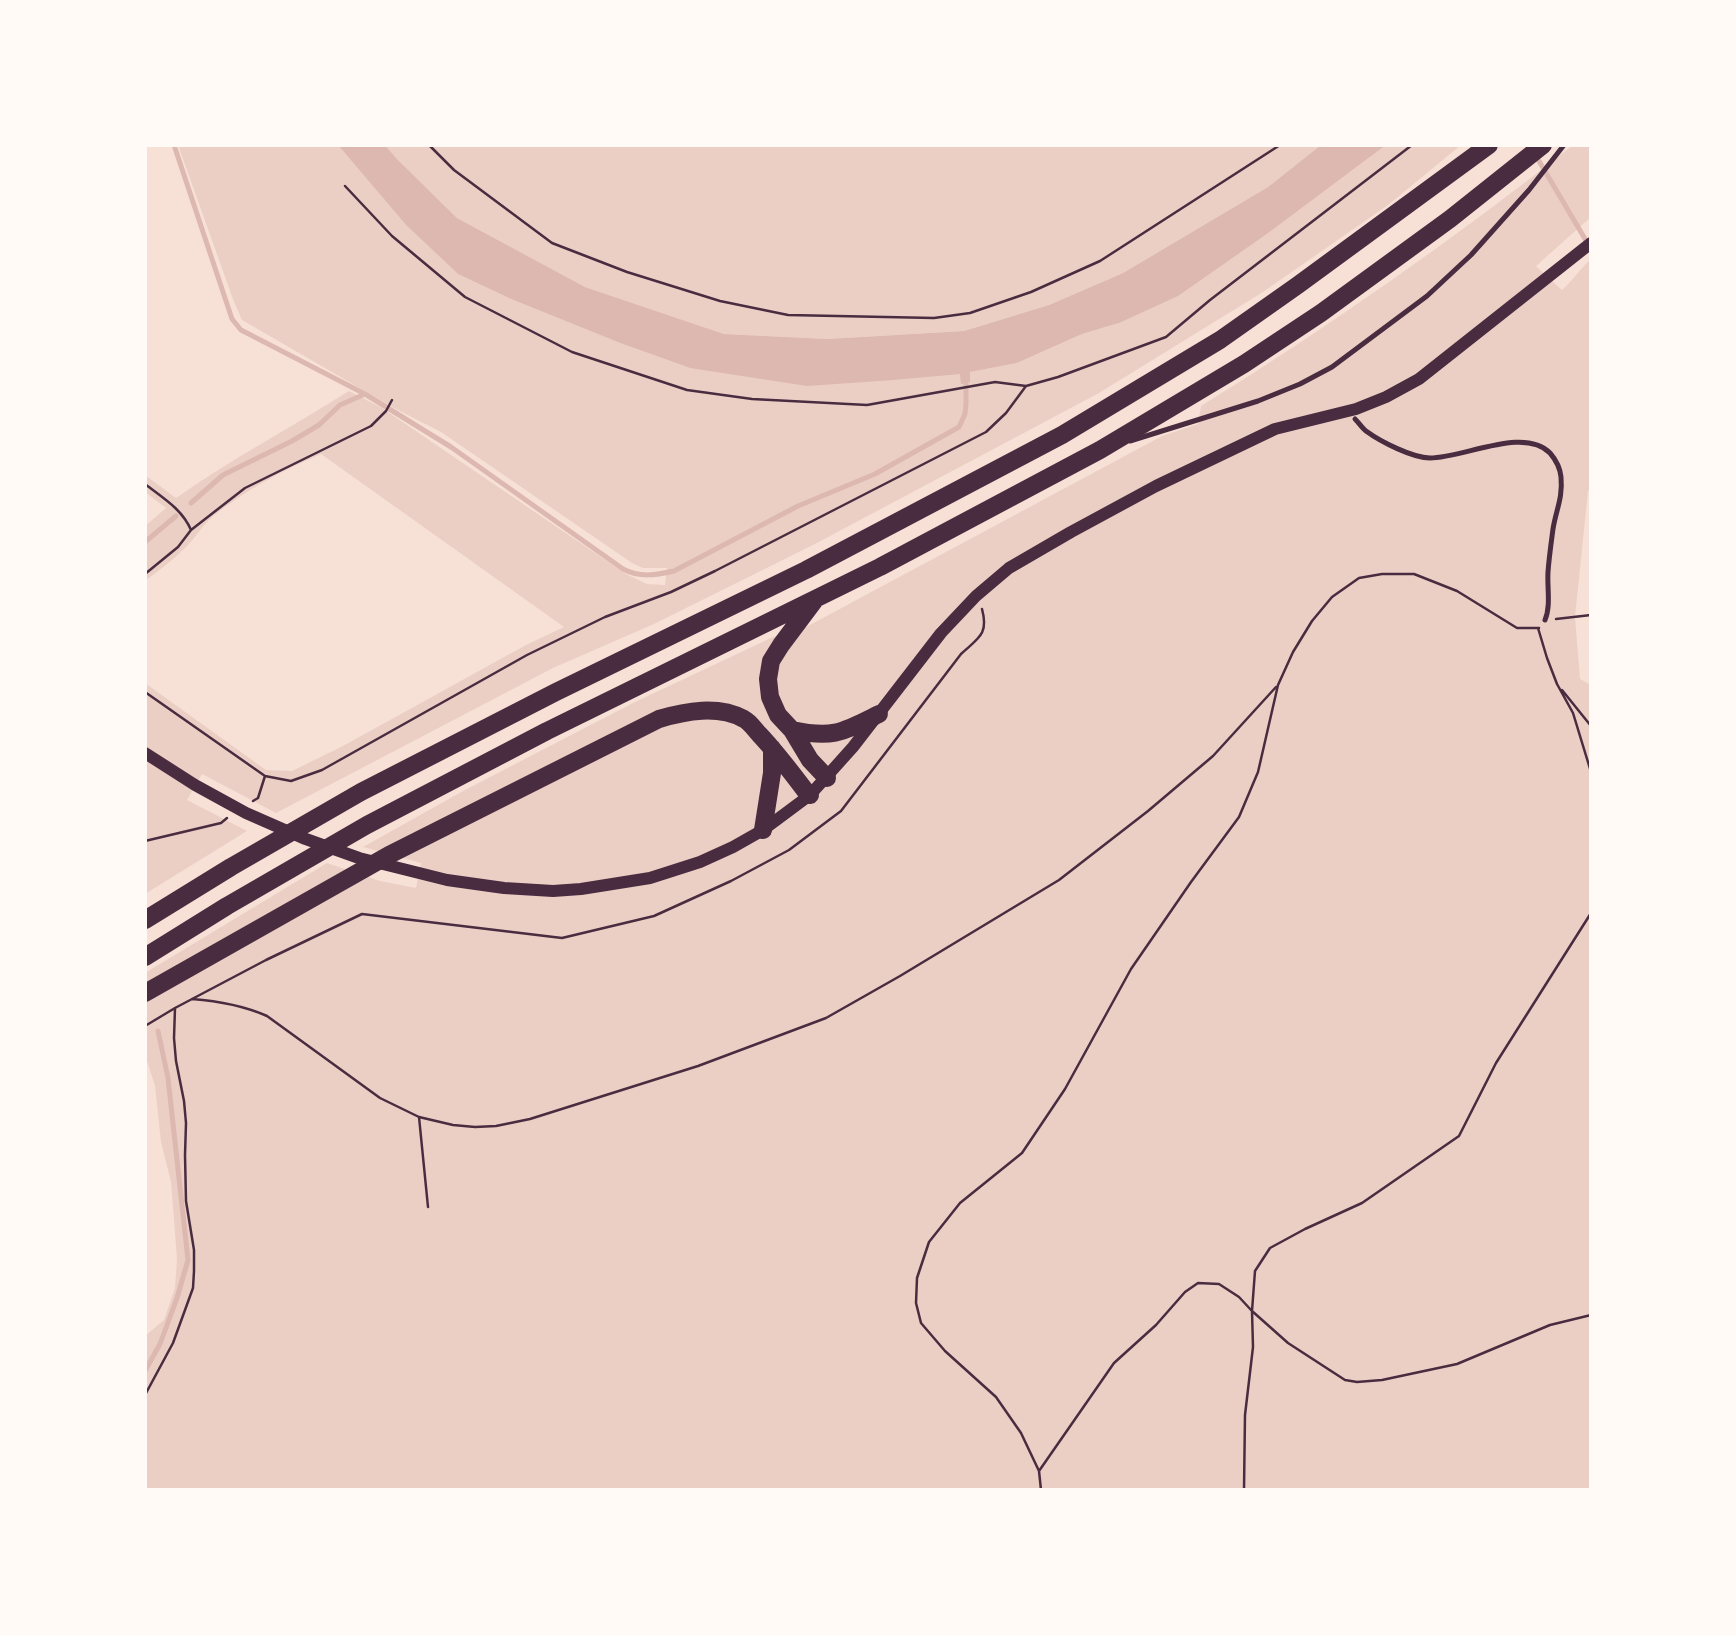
<!DOCTYPE html>
<style>
body{margin:0}
#map{position:relative;width:1736px;height:1635px;overflow:hidden;background:#f7e1d7;font-family:"Alegreya Sans",sans-serif}
canvas{display:block}
.frame{position:absolute;inset:0;border:147px solid #fffaf5;pointer-events:none}
</style>
<div id="map">
<canvas width="1736" height="1635"></canvas>
<div class="frame"></div>
</div>
<script>
const g = document.querySelector('canvas').getContext('2d');
g.lineJoin = 'round';
function fillPath(path, color) {
  g.fillStyle = color;
  g.fill(path, 'evenodd');
}
function strokePath(path, color, width, dash) {
  g.strokeStyle = color;
  g.lineWidth = width;
  g.lineCap = dash ? 'butt' : 'round';
  g.setLineDash(dash || []);
  g.stroke(path);
}
fillPath(new Path2D(`
 M178,145H338L406,225L458,274L511,299L620,343L690,368L894,380L961,373L970,382L969,372L1017,363L1082,334L1119,323L1271,231L1386,145H1461L1388,205L1263,292L1099,393L815,544L654,624L553,668L276,813L202,774L187,800L247,831L145,894V683L266,770L292,771L341,747L526,645L564,627L321,454C283,470 244,491 212,517C201,527 194,540 183,550C172,561 158,571 145,581V526L166,508L145,492V475L176,498C231,459 292,427 349,391L382,408L626,574L647,584L665,585L667,568H643L632,563L441,432L394,408L242,320L234,302Z
 M385,145H1321L1268,187L1123,273L1049,305L964,331L827,339L724,334L585,287L457,218L397,159Z
 M1573,145H1591V217L1536,266L1562,290C1573,280 1580,269 1591,259V489L1588,491L1575,617L1580,679L1591,685V1490H145V1336L164,1320L175,1288L177,1259L171,1182L161,1142L155,1086L145,1055V973L327,863L380,881L416,888L421,863L363,847L463,791L633,703L773,637L808,626L1162,436L1198,424L1201,406C1330,326 1454,239 1573,145Z`), '#ebcfc5');
fillPath(new Path2D(`
 M338,145H385L397,159L457,218L585,287L724,334L827,339L964,331L1049,305L1123,273L1268,187L1321,145H1386L1271,231L1178,296L1119,323L1082,334L1017,363L970,372V382L961,384L960,374L894,380L807,386L690,368L620,343L511,299L458,274L406,225Z`), '#dcb8b0');
strokePath(new Path2D(`
 M174,145L232,319L241,330L365,394
 M1539,161L1588,244
 M191,503L223,475L292,441L319,425L340,405L365,394L451,447L623,569C640,578 656,575 674,571L798,506L875,474L959,427L965,414L966,404V376
 M145,542L176,516
 M145,1371L160,1344L177,1298L188,1260L168,1078L158,1031`), '#dcb8b0', 5);
strokePath(new Path2D(`
 M429,145L454,170L552,243L627,272L720,301L788,315L934,318L970,313L1031,292L1100,261L1280,145
 M345,186L392,236L465,297L572,352L687,390L752,399L867,405L995,382L1026,386
 M145,484C163,498 182,509 191,530L178,547L145,574
 M191,530L245,488L371,426L386,411L392,400
 M1556,619L1591,615
 M1538,628L1547,658L1557,684L1573,713L1591,772
 M1562,690L1591,726
 M145,692L265,776L291,781L322,770L527,655L605,617L671,592L715,571L986,432L1006,413L1026,386L1058,377L1166,337L1210,300L1412,145
 M253,801L258,798L265,776
 M145,841L221,823L227,818
 M1591,913L1496,1063L1459,1136L1362,1203L1305,1229L1270,1248L1255,1271L1252,1311L1288,1343L1345,1380L1357,1382L1382,1380L1457,1364L1550,1325L1591,1315
 M192,999C219,1001 242,1005 267,1016L380,1098L419,1117L453,1125L475,1127L496,1126L530,1119L698,1066L826,1018L900,976L1059,880L1148,811L1213,756L1276,687
 M145,1026L175,1008L266,960L362,914L562,938L654,916L731,881L789,850L841,811L961,654C978,638 989,635 982,609
 M419,1117L428,1207
 M145,1395L173,1343L193,1288L194,1271V1250L186,1201L185,1155L186,1123L184,1101L176,1061L174,1038L175,1008
 M1039,1471L1114,1363L1156,1325L1185,1292L1198,1283L1219,1284L1239,1297L1252,1311L1253,1347L1245,1415L1244,1490
 M1041,1490L1039,1471L1021,1433L996,1397L945,1351L921,1323L916,1303L917,1278L929,1242L960,1203L1022,1153L1065,1089L1131,969L1191,882L1239,817L1258,772L1278,685L1293,652L1312,621L1332,597L1359,578L1382,574H1414L1457,591L1517,628H1539`), '#4a2c40', 2.5);
strokePath(new Path2D(`
 M1355,419C1359,423 1362,428 1366,431C1381,442 1413,458 1430,458C1464,458 1524,426 1550,453C1556,460 1560,467 1561,477C1563,498 1556,510 1553,529C1551,544 1549,558 1548,572C1547,588 1551,606 1545,620
 M1130,441L1258,401L1300,384L1332,367L1427,296L1471,255L1529,190L1564,145`), '#4a2c40', 5);
strokePath(new Path2D(`
 M145,753L195,785L246,813L303,838L359,858L447,880L504,888L553,891L581,889L650,878L700,862L733,847L763,830L810,795L853,747L941,633L976,596L1009,568L1071,532L1156,486L1275,429L1356,409L1386,397L1419,379L1591,243`), '#4a2c40', 12);
strokePath(new Path2D(`
 M814,601L781,645L771,661L768,679L770,697L778,715L792,730L810,760L827,778
 M792,730C833,739 843,732 879,714
 M763,830L772,773V748
 M145,920L231,867L361,792L556,692L806,570L1062,435L1220,340L1298,285L1489,145
 M145,957L227,906L367,825L547,731L880,567L1100,450L1244,364L1321,313L1450,219L1543,145
 M145,993L389,855L659,719C686,711 718,705 744,719C750,722 755,730 759,734C777,753 792,773 807,793L810,795`), '#4a2c40', 18);
</script>
